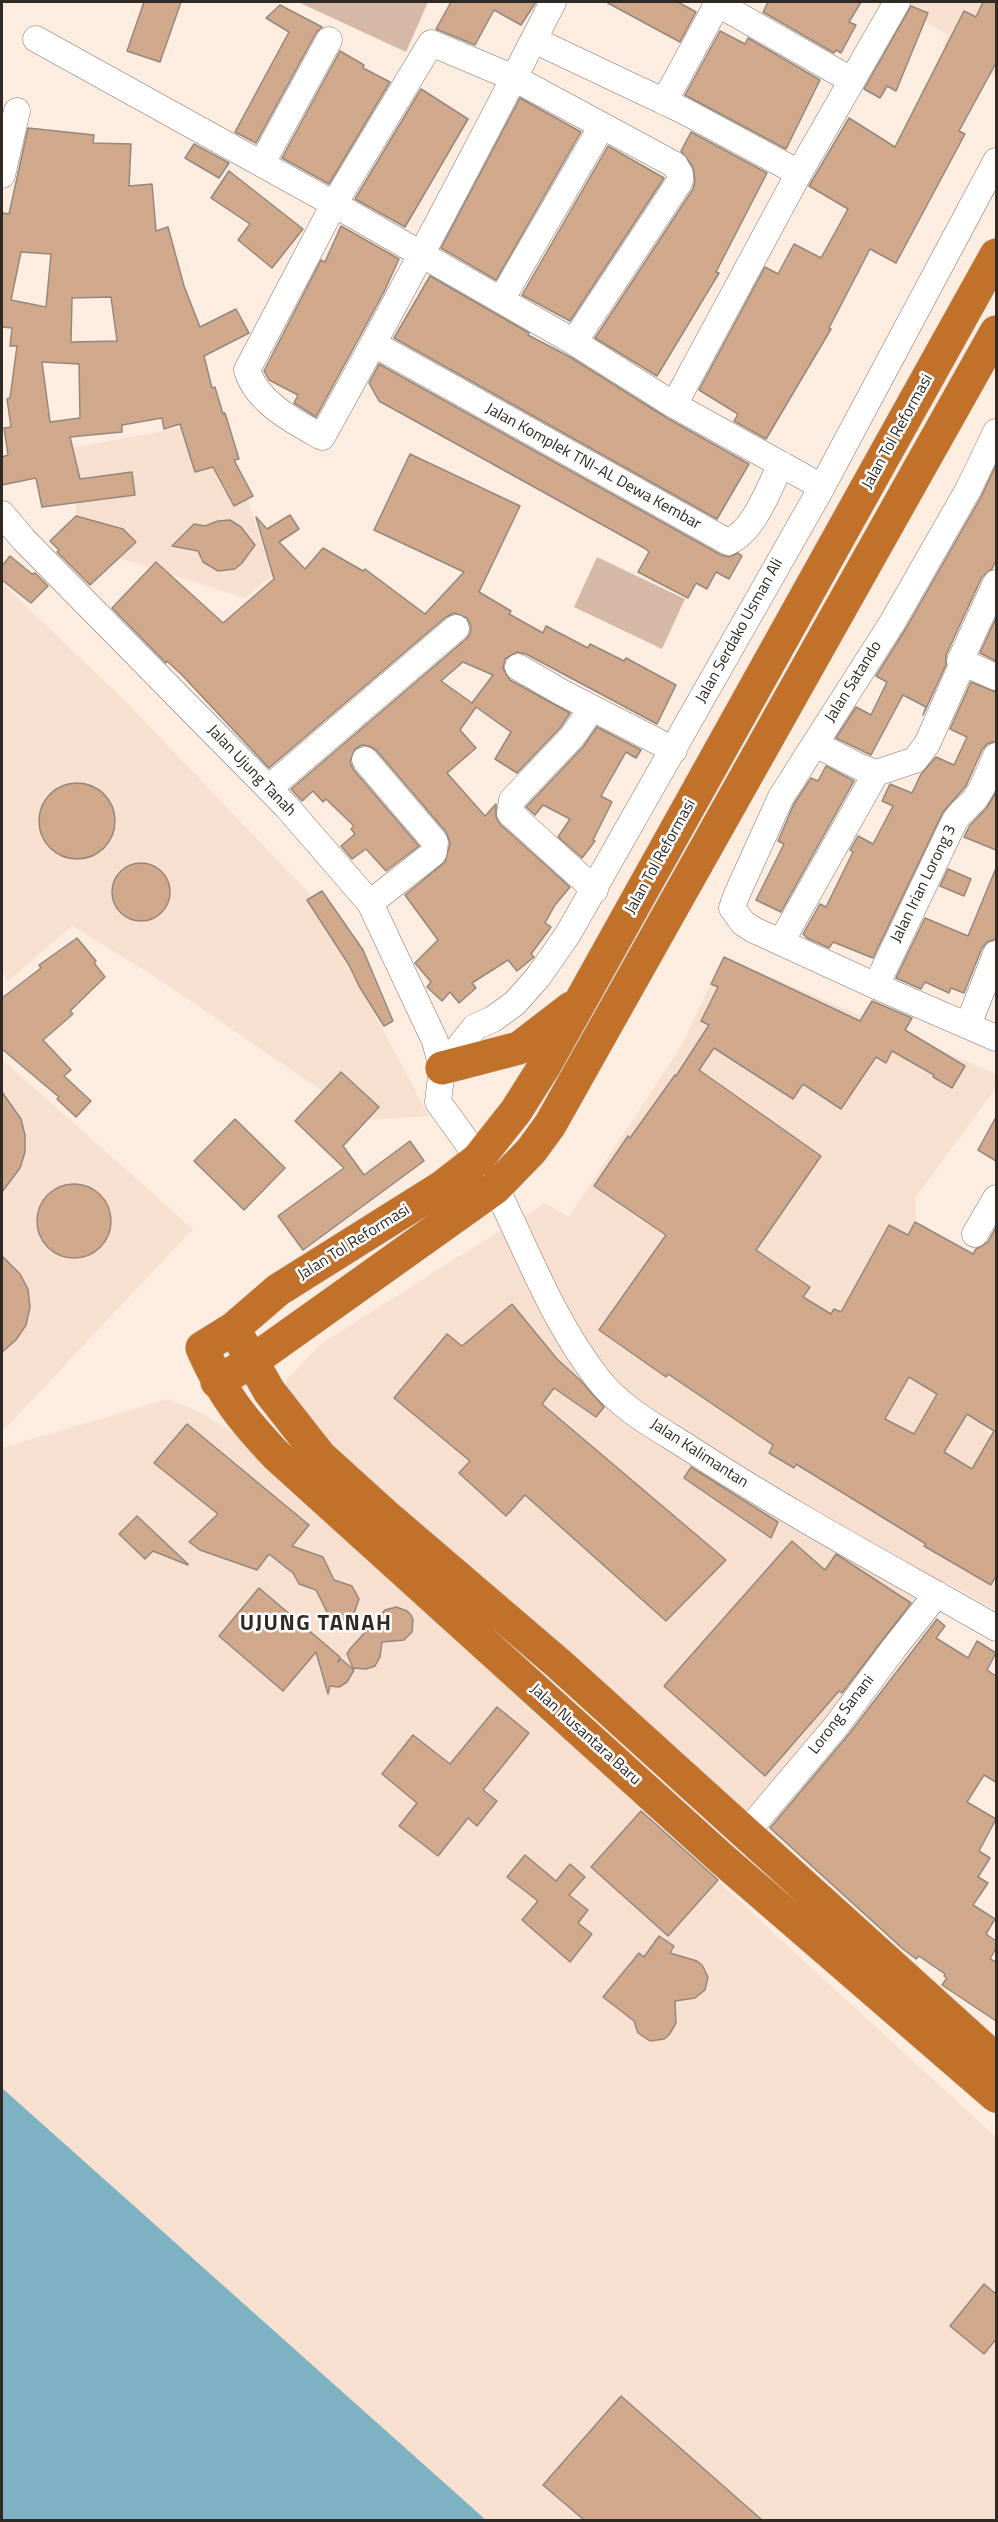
<!DOCTYPE html>
<style>
body{margin:0}
#map{position:relative;width:998px;height:2522px;overflow:hidden;background:#fdede1;font-family:"Titillium Web",sans-serif}
canvas{display:block}
.frame{position:absolute;inset:0;border:3px solid #302a25;pointer-events:none}
</style>
<div id="map">
<canvas width="998" height="2522"></canvas>
<div class="frame"></div>
</div>
<script>
const g = document.querySelector('canvas').getContext('2d');
g.lineJoin = 'round';
function fillPath(path, color) {
  g.fillStyle = color;
  g.fill(path, 'evenodd');
}
function strokePath(path, color, width, dash) {
  g.strokeStyle = color;
  g.lineWidth = width;
  g.lineCap = dash ? 'butt' : 'round';
  g.setLineDash(dash || []);
  g.stroke(path);
}
function drawText(font, color, halo, rows, align = 'center') {
  g.font = font + ' "Titillium Web",sans-serif';
  g.lineWidth = 5;
  g.setLineDash([]);
  g.textBaseline = 'middle';
  g.strokeStyle = halo;
  g.fillStyle = color;
  for (const [text, x, y, turn = 0] of rows) {
    g.save();
    g.translate(x, y);
    g.rotate((+turn || 0) * Math.PI / 180);
    g.textAlign = isNaN(turn) ? turn : align;
    if (halo) g.strokeText(text, 0, 0);
    g.fillText(text, 0, 0);
    g.restore();
  }
}
fillPath(new Path2D(`
 M905,2H996V78L942,46L948,35L902,8Z
 M222,420L272,575L245,598L90,549L72,527L76,511V491L39,454Z
 M2,583L128,704L311,895L429,1116L365,1120L155,977L72,926L7,982L2,970Z
 M724,957L996,1074V1088L916,1197L915,1229L890,1259L996,1326V1398L979,1421L996,1441L994,1463L996,1465V1611L947,1583L893,1656L751,1818L295,1413L287,1396V1379L321,1344L426,1277L545,1203L569,1217L681,1046Z
 M2,1059L193,1229L2,1432Z
 M168,1399L202,1413L242,1438L791,1949L996,2137V2520H486L2,2088V1448Z`), '#f7e0d0');
fillPath(new Path2D(`
 M298,2H428L406,52Z
 M597,557L685,599L662,649L574,607Z`), '#d5b9a6');
fillPath(new Path2D(`
 M2,2088L486,2520H2Z`), '#7db2c3');
const building = new Path2D(`
 M144,2H181L160,62L127,51Z
 M451,2H536L521,25L494,10L475,45L436,29Z
 M606,2H678L696,12L680,42Z
 M768,2H861L849,22L856,25L841,53L836,50L834,53L763,12Z
 M983,2H996V63L959,131L965,134L896,263L870,249L829,328L831,329L766,439L734,421L738,414L699,390L765,267L778,274L794,244L821,258L848,209L809,186L849,118L895,147L964,11L976,17Z
 M280,5L322,27L316,33L256,143L235,132L289,32L266,18Z
 M911,6L928,13L896,91L887,86L880,98L864,89Z
 M720,31L745,44L748,38L820,80L786,149L685,95Z
 M340,51L364,65L363,68L390,82L329,184L282,158Z
 M421,89L468,119L405,227L355,199Z
 M520,98L581,132L496,280L441,248Z
 M28,128L94,135L93,143L131,144L129,186L152,184L156,231L168,227L184,286L200,327L236,309L249,333L204,356L212,388L215,387L223,414L225,413L239,459L234,460L253,496L234,506L213,467L195,472L180,424L164,429L162,418L122,425V432L70,437L80,479L132,472L135,495L42,507L36,478L2,485V457L8,455L4,428L11,427L7,399L10,398L17,346H10L12,328L2,327V213L9,214ZM21,252L51,254L46,307L11,300ZM111,297L117,341L71,342L72,298ZM42,362L79,364L80,418L50,422Z
 M691,132L767,173L716,272L719,273L657,376L595,338L693,189L695,181L693,167L681,151Z
 M194,144L229,163L219,178L185,158Z
 M608,146L664,178L570,321L522,295Z
 M229,171L303,229L272,268L238,240L250,224L211,198Z
 M341,226L399,259L384,292L316,417L294,403L298,395L269,380L264,371L321,260L325,262Z
 M430,276L529,333L528,335L570,357L667,418L749,464L717,519L394,338Z
 M379,364L721,555L729,557L738,553L742,556L729,579L716,572L707,589L696,583L688,598L638,572L649,552L646,549L379,401L369,383Z
 M410,454L520,506L479,592L511,611L509,614L543,633L546,626L588,648L590,644L624,661L626,658L676,685L657,724L526,654L517,652L505,659L503,668L510,680L570,713L560,728L517,773L495,759L511,732L476,707L460,730L476,748L447,773L485,816L496,804V817L500,824L570,887L555,905L545,923L551,927L531,954L534,957L517,971L508,960L472,983L476,988L459,1003L450,992L442,1001L427,987L431,982L415,963L438,940L405,895L445,862L450,843L446,832L376,750L369,746L362,745L355,749L350,762L353,769L419,846L386,871L366,849L352,859L341,846L355,834L351,829L354,826L326,799L323,802L313,791L302,801L291,789L466,639L470,634L471,626L467,618L454,613L446,617L269,768L183,676L167,661L166,663L112,608L156,562L223,623L274,579L256,517L267,529L290,515L299,529L279,542L305,569L323,548L363,571L365,569L425,614L464,572L374,530ZM463,662L493,675L472,703L441,681Z
 M996,465V560L992,569L982,577L946,655V665L923,715L926,707L903,695L871,755L836,738L856,707L871,715L887,682L876,676L905,630L981,497Z
 M76,516L123,529L136,542L90,585L57,552L59,550L50,541Z
 M230,520L241,527L255,545L242,563L235,569L218,571L203,562L198,551L172,546L194,524L205,526L218,521Z
 M10,556L32,574L35,573L48,586L31,603L2,580V566Z
 M996,618V661L980,653Z
 M971,682L996,692V741L987,744L982,750L966,786L943,812L873,958L833,942L829,948L807,938L803,934L820,904L826,907L853,852L850,850L858,836L873,844L893,806L882,801L890,784L912,793L921,774L936,757L954,765L967,737L950,729Z
 M597,727L641,750L636,758L626,752L601,796L612,802L593,840L595,841L582,858L558,837L570,819L543,805L535,815L526,807L583,747Z
 M826,766L854,781L781,912L756,900L784,844L778,841L794,804L811,778L818,781Z
 M39 821a38 38 0 1 1 76 0a38 38 0 1 1-76 0Z
 M996,792V850L964,837L970,825L986,809Z
 M112 892a29 29 0 1 1 58 0a29 29 0 1 1-58 0Z
 M996,868V939L987,942L982,948L964,993L951,988L949,993L925,982L921,989L896,978L925,918L968,936Z
 M948,869L971,879L964,896L940,886Z
 M322,891L363,950L393,1021L384,1026L359,986L349,965L307,900Z
 M77,938L96,961L94,963L105,977L70,1011L73,1014L43,1040L71,1070L64,1076L91,1101L76,1117L57,1099L59,1097L2,1049V998L41,968L39,965Z
 M724,957L860,1021L872,1001L912,1018L905,1030L965,1066L952,1088L933,1077L934,1075L892,1051L886,1063L876,1057L841,1109L803,1084L793,1099L714,1048L699,1070L821,1156L756,1250L810,1287L803,1297L831,1314L834,1309L841,1312L889,1225L908,1235L915,1222L973,1254L976,1249L988,1242L996,1227V1576L991,1585L924,1546L926,1544L796,1464L794,1468L769,1453L773,1445L668,1374L666,1377L599,1330L666,1235L594,1186L628,1136L630,1138L675,1075L676,1076L709,1025L701,1021L718,987L711,984ZM909,1377L937,1394L914,1434L885,1419ZM967,1414L994,1431L972,1469L944,1452Z
 M341,1072L379,1107L343,1146L364,1175L410,1141L424,1161L303,1250L278,1216L344,1168L295,1121Z
 M2,1092L21,1119L25,1135V1152L20,1168L2,1192Z
 M996,1117V1161L978,1150Z
 M235,1119L285,1168L244,1210L194,1161Z
 M37 1221a37 37 0 1 1 74 0a37 37 0 1 1-74 0Z
 M2,1256L20,1274L28,1289L30,1307L26,1325L16,1340L2,1352Z
 M512,1304L557,1359L580,1380L604,1407L596,1417L554,1388L542,1404L726,1560L666,1621L525,1495L506,1516L459,1473L470,1461L394,1398L447,1334L462,1346Z
 M187,1424L309,1525L292,1546L323,1557L334,1580L352,1586L359,1599L351,1622L328,1614L316,1590L299,1584L293,1573L269,1554L257,1570L200,1550L189,1542L218,1514L154,1463Z
 M691,1467L778,1522L771,1538L684,1478Z
 M137,1516L188,1564V1565L153,1551L145,1559L119,1534Z
 M792,1541L825,1570L836,1554L911,1603L842,1693L839,1691L765,1776L664,1686Z
 M259,1588L340,1657L338,1662L341,1659L354,1670L347,1682L339,1687L330,1686L328,1694L316,1652L283,1691L219,1636Z
 M396,1607L407,1611L411,1615L413,1620L412,1632L404,1640L382,1642L380,1657L375,1666L366,1669L353,1668L347,1654L350,1649L385,1610Z
 M937,1619L945,1626L936,1638L968,1658L977,1641L996,1653L987,1670L996,1676V1782L984,1775L967,1802L996,1819L979,1851L990,1858L978,1877L988,1883L973,1905L995,1919L986,1934L996,1941V1948L990,1959L996,1962V2021L942,1985L947,1978L944,1976L945,1974L919,1956L916,1959L903,1949L770,1828L849,1734Z
 M497,1707L529,1733L483,1790L497,1801L477,1826L468,1818L438,1856L399,1826L417,1803L382,1774L413,1735L450,1764Z
 M641,1811L718,1880L668,1936L591,1867Z
 M525,1855L556,1881L570,1864L585,1877L569,1895L588,1910L578,1923L592,1934L570,1962L522,1920L538,1901L507,1877Z
 M659,1936L674,1946L670,1953L697,1961L702,1965L708,1977L705,1990L695,1998L675,2001L676,2023L669,2035L664,2039L650,2041L638,2033L634,2021L603,1997L639,1953L644,1957Z
 M984,2284L996,2294V2339L984,2354L950,2326Z
 M621,2396L762,2520H584L543,2485Z`);
fillPath(building, '#d0a98c');
strokePath(building, '#96877c', 1.5);
const minor = new Path2D(`
 M553,2C478,148 402,293 322,437C295,422 256,402 247,370L334,204L431,43L514,78L675,165L680,174V181L574,342
 M715,2L851,80
 M36,39L334,204L574,342L674,405L822,487
 M534,40L684,111L799,173
 M664,102L718,3
 M262,163L329,40
 M2,175L17,111
 M501,300L602,126
 M374,344L728,542C754,532 769,488 781,464
 M674,405L799,173L897,2
 M996,432L968,490L892,623L781,797L737,894L732,908L743,923L754,930L876,986L996,1038
 M2,514L24,540L286,806L370,903L435,1041L442,1068L438,1102C458,1130 480,1158 496,1188C528,1253 553,1321 598,1379C622,1410 660,1429 692,1450C790,1514 895,1570 996,1628
 M996,583L960,661L996,677
 M518,667L561,692L674,750
 M592,708L572,737L512,800L510,813L595,890
 M815,744L860,767L876,773L915,760L927,744L963,663
 M365,760L435,842L434,852L430,856L370,903
 M269,788L456,628
 M781,942L876,773
 M876,986L953,824C960,810 967,809 975,799C984,787 990,770 996,756
 M968,1025L996,954
 M442,1068L475,1027L493,1019L515,1003L538,977L568,934L822,487L996,161
 M975,1234L996,1198
 M745,1834L837,1725L894,1648L937,1594`);
const highway = new Path2D(`
 M996,255L545,1065L516,1111L478,1159L442,1187L278,1290L234,1328L202,1348C222,1394 242,1419 276,1455L722,1859L996,2096
 M442,1068L519,1048L571,1008
 M242,1343L269,1391L320,1456L385,1515L559,1664L996,2060
 M217,1382L251,1362L495,1188L531,1151L550,1125L996,332`);
strokePath(minor, '#84756b', 27);
strokePath(highway, '#d6d4d3', 34);
strokePath(minor, '#fff', 26);
strokePath(highway, '#c1712a', 33);
drawText('16px', '#302a25', '#fff', [
 ["Jalan Tol Reformasi",898,432,-61],
 ["Jalan Komplek TNI-AL Dewa Kembar",593,467,29],
 ["Jalan Serdako Usman Ali",740,631,-61],
 ["Jalan Satando",854,682,-58],
 ["Jalan Ujung Tanah",251,771,46],
 ["Jalan Tol Reformasi",661,857,-61],
 ["Jalan Irian Lorong 3",924,884,-64],
 ["Jalan Tol Reformasi",354,1243,-32],
 ["Jalan Kalimantan",699,1454,33],
 ["Lorong Sanani",842,1715,-52],
 ["Jalan Nusantara Baru",585,1735,42]
]);
g.letterSpacing = '1.5px';
drawText('bold 22px', '#302a25', '#fff', [
 ["UJUNG TANAH",316,1625]
]);
g.letterSpacing = '0px';
</script>
